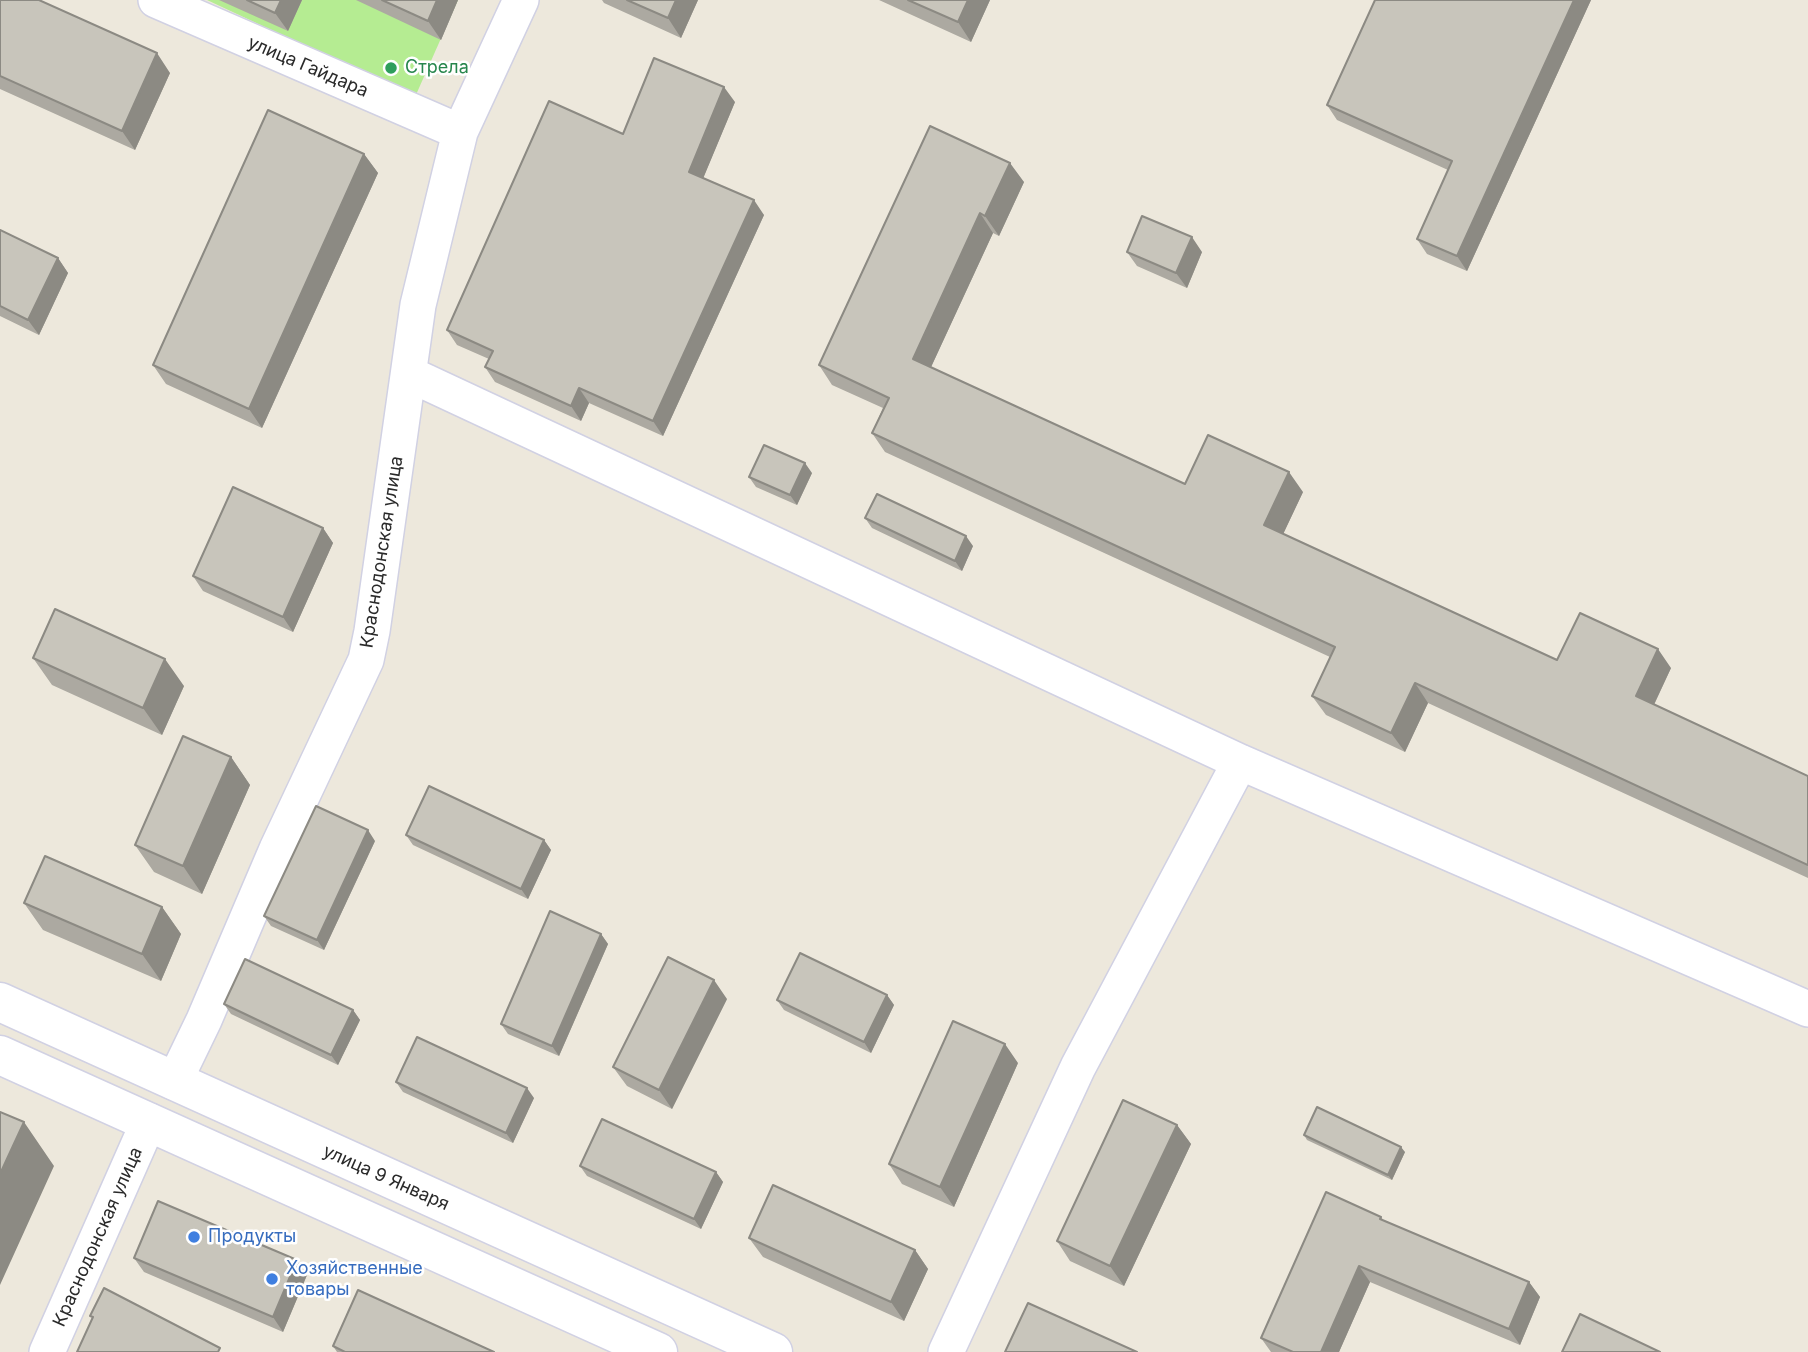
<!DOCTYPE html>
<meta charset="utf-8">
<style>
body{margin:0}
canvas{display:block;background:#ede8dc}
</style>
<canvas width="1808" height="1352"></canvas>
<script>
const g = document.querySelector('canvas').getContext('2d');
g.lineJoin = 'round';
function fillPath(path, color) {
  g.fillStyle = color;
  g.fill(path, 'evenodd');
}
function strokePath(path, color, width, dash) {
  g.strokeStyle = color;
  g.lineWidth = width;
  g.lineCap = dash ? 'butt' : 'round';
  g.setLineDash(dash || []);
  g.stroke(path);
}
function drawText(font, color, halo, rows, align = 'center') {
  g.font = font + ' Inter,sans-serif';
  g.lineWidth = 5;
  g.setLineDash([]);
  g.textBaseline = 'middle';
  g.strokeStyle = halo;
  g.fillStyle = color;
  for (const [text, x, y, turn = 0] of rows) {
    g.save();
    g.translate(x, y);
    g.rotate((+turn || 0) * Math.PI / 180);
    g.textAlign = isNaN(turn) ? turn : align;
    if (halo) g.strokeText(text, 0, 0);
    g.fillText(text, 0, 0);
    g.restore();
  }
}
fillPath(new Path2D(`
 M207,0H458L415,97Z`), '#b5ec92');
const minor = new Path2D(`
 M156,0L460,132
 M409,374L1240,762L1808,1009
 M174,1082L204,1020L277,849L366,660L372,631L418,305L460,132L521,0
 M47,1352L149,1121
 M946,1352L1078,1067L1240,762`);
const secondary = new Path2D(`
 M0,1002L773,1352
 M0,1055L658,1352`);
strokePath(minor, '#d1d1e3', 38);
strokePath(secondary, '#d1d1e3', 41);
strokePath(minor, '#fff', 35);
strokePath(secondary, '#fff', 38);
fillPath(new Path2D(`
 M0,0L170,73L135,150L0,89Z
 M219,0H302L288,31Z
 M356,0H458L441,40Z
 M602,0H698L681,38L604,3Z
 M879,0H990L971,42Z
 M1375,0H1591L1467,271L1427,254L1417,239L1448,170L1337,120L1327,105Z
 M735,102L703,178L764,215L663,436L589,403L581,421L495,382L485,367L489,359L457,345L447,330L623,134Z
 M930,126L1024,182L999,236L993,233L931,367L1185,484L1303,492L1283,534L1557,660L1671,668L1654,705L1808,776V878L1428,703L1405,752L1326,715L1312,696L1330,657L885,452L872,433L883,408L832,385L819,365Z
 M364,154L378,173L262,428L166,384L153,365Z
 M0,230L58,258L68,273L39,335L0,316Z
 M1127,252H1202L1187,288L1137,266Z
 M812,473L797,505L756,487L749,477Z
 M865,518L973,546L962,571L872,528Z
 M323,528L333,543L293,632L203,591L193,576Z
 M33,658L184,686L162,735L52,685Z
 M231,757L250,785L202,894L154,872L135,845Z
 M406,835L544,840L551,850L528,899L413,845Z
 M375,841L324,950L271,926L264,916Z
 M24,903L162,907L181,934L161,981L43,930Z
 M601,934L608,944L559,1056L508,1034L501,1024Z
 M887,995L894,1005L871,1053L784,1010L777,1000Z
 M727,999L672,1109L627,1086L613,1067Z
 M224,1004L353,1010L360,1020L338,1065L231,1014Z
 M1018,1063L954,1207L902,1184L889,1164Z
 M396,1082L534,1098L513,1143L403,1092Z
 M1177,1125L1191,1144L1124,1286L1070,1261L1057,1241Z
 M1304,1135L1405,1152L1392,1180L1307,1140Z
 M580,1166L716,1172L723,1182L701,1229L587,1176Z
 M1381,1217L1383,1220L1529,1282L1540,1297L1520,1345L1370,1282L1339,1352H1271L1261,1338Z
 M749,1238L915,1250L928,1269L904,1321L763,1257Z
 M134,1258L297,1260L307,1275L283,1332L144,1272Z
 M333,1346L494,1352H337Z`), '#aca9a1');
fillPath(new Path2D(`
 M281,0H302L288,31L275,13Z
 M437,0H458L441,40L428,21Z
 M676,0H698L681,38L668,18Z
 M968,0H990L971,42L958,22Z
 M1574,0H1591L1467,271L1457,256Z
 M157,53L170,73L135,150L122,131Z
 M724,87L735,102L700,186L689,172Z
 M364,154L378,173L262,428L249,409Z
 M1010,163L1024,182L999,236L985,216Z
 M754,200L764,215L663,436L653,421Z
 M980,213L993,233L926,378L913,359Z
 M1192,237L1202,252L1187,288L1176,273Z
 M58,258L68,273L39,335L28,320Z
 M579,388L589,403L581,421L571,406Z
 M805,463L812,473L797,505L790,495Z
 M1289,472L1303,492L1278,545L1264,525Z
 M323,528L333,543L293,632L283,617Z
 M966,536L973,546L962,571L955,561Z
 M1658,649L1671,668L1649,715L1636,696Z
 M165,659L184,686L162,735L143,708Z
 M1415,683L1428,703L1405,752L1391,733Z
 M231,757L250,785L202,894L183,866Z
 M368,830L375,841L324,950L317,940Z
 M544,840L551,850L528,899L521,889Z
 M162,907L181,934L161,981L142,954Z
 M601,934L608,944L559,1056L552,1046Z
 M714,980L727,999L672,1109L659,1090Z
 M887,995L894,1005L871,1053L864,1042Z
 M353,1010L360,1020L338,1065L331,1055Z
 M1005,1044L1018,1063L954,1207L940,1187Z
 M527,1088L534,1098L513,1143L506,1133Z
 M24,1122L54,1166L0,1285V1174Z
 M1177,1125L1191,1144L1124,1286L1110,1266Z
 M1401,1147L1405,1152L1392,1180L1388,1175Z
 M716,1172L723,1182L701,1229L694,1219Z
 M915,1250L928,1269L904,1321L891,1302Z
 M297,1260L307,1275L283,1332L273,1317Z
 M1359,1266L1370,1282L1339,1352H1321Z
 M1529,1282L1540,1297L1520,1345L1509,1329Z`), '#8c8a83');
const building = new Path2D(`
 M0,0H39L157,53L122,131L0,76Z
 M247,0H281L275,13Z
 M382,0H437L428,21Z
 M627,0H676L668,18Z
 M908,0H968L958,22Z
 M1375,0H1574L1457,256L1417,239L1452,161L1327,105Z
 M654,58L724,87L689,172L754,200L653,421L579,388L571,406L485,367L493,351L447,330L549,101L623,134Z
 M268,110L364,154L249,409L153,365Z
 M930,126L1010,163L985,216L980,213L913,359L1185,484L1208,435L1289,472L1264,525L1557,660L1580,613L1658,649L1636,696L1808,776V865L1415,683L1391,733L1312,696L1335,647L872,433L889,398L819,365Z
 M1142,216L1192,237L1176,273L1127,252Z
 M0,230L58,258L28,320L0,306Z
 M764,445L805,463L790,495L749,477Z
 M233,487L323,528L283,617L193,576Z
 M877,494L966,536L955,561L865,518Z
 M55,609L165,659L143,708L33,658Z
 M183,736L231,757L183,866L135,845Z
 M429,786L544,840L521,889L406,835Z
 M316,806L368,830L317,940L264,916Z
 M45,856L162,907L142,954L24,903Z
 M550,911L601,934L552,1046L501,1024Z
 M800,953L887,995L864,1042L777,1000Z
 M668,957L714,980L659,1090L613,1067Z
 M245,959L353,1010L331,1055L224,1004Z
 M953,1021L1005,1044L940,1187L889,1164Z
 M417,1037L527,1088L506,1133L396,1082Z
 M1123,1100L1177,1125L1110,1266L1057,1241Z
 M1317,1107L1401,1147L1388,1175L1304,1135Z
 M0,1112L24,1122L0,1174Z
 M602,1119L716,1172L694,1219L580,1166Z
 M773,1185L915,1250L891,1302L749,1238Z
 M1326,1192L1381,1217L1380,1219L1529,1282L1509,1329L1359,1266L1321,1352H1293L1261,1338Z
 M158,1201L297,1260L273,1317L134,1258Z
 M104,1288L220,1348L218,1352H77L93,1317L90,1316Z
 M358,1290L494,1352H345L333,1346Z
 M1028,1303L1137,1352H1005Z
 M1580,1314L1660,1352H1562Z`);
fillPath(building, '#c8c5bb');
strokePath(building, '#8c8a83', 2);
for (const [x, y, r, color] of [
 [391,68,7,"#2e9e5b"],
 [194,1237,7,"#3f7fe0"],
 [272,1279,7,"#3f7fe0"]
]) {
  const dot = new Path2D();
  dot.arc(x, y, r, 0, 2 * Math.PI);
  g.fillStyle = color;
  g.fill(dot);
  strokePath(dot, '#fff', 2.5);
}
drawText('18px', '#2a2a2a', '#fff', [
 ["улица Гайдара",308,67,23],
 ["Краснодонская улица",382,552,-81],
 ["улица 9 Января",386,1178,24],
 ["Краснодонская улица",98,1237,-66]
]);
drawText('18px', '#27864d', '#fff', [
 ["Стрела",405,68]
], 'left');
drawText('18px', '#366cbe', '#fff', [
 ["Продукты",208,1237],
 ["Хозяйственные",286,1269],
 ["товары",286,1290]
], 'left');
</script>
